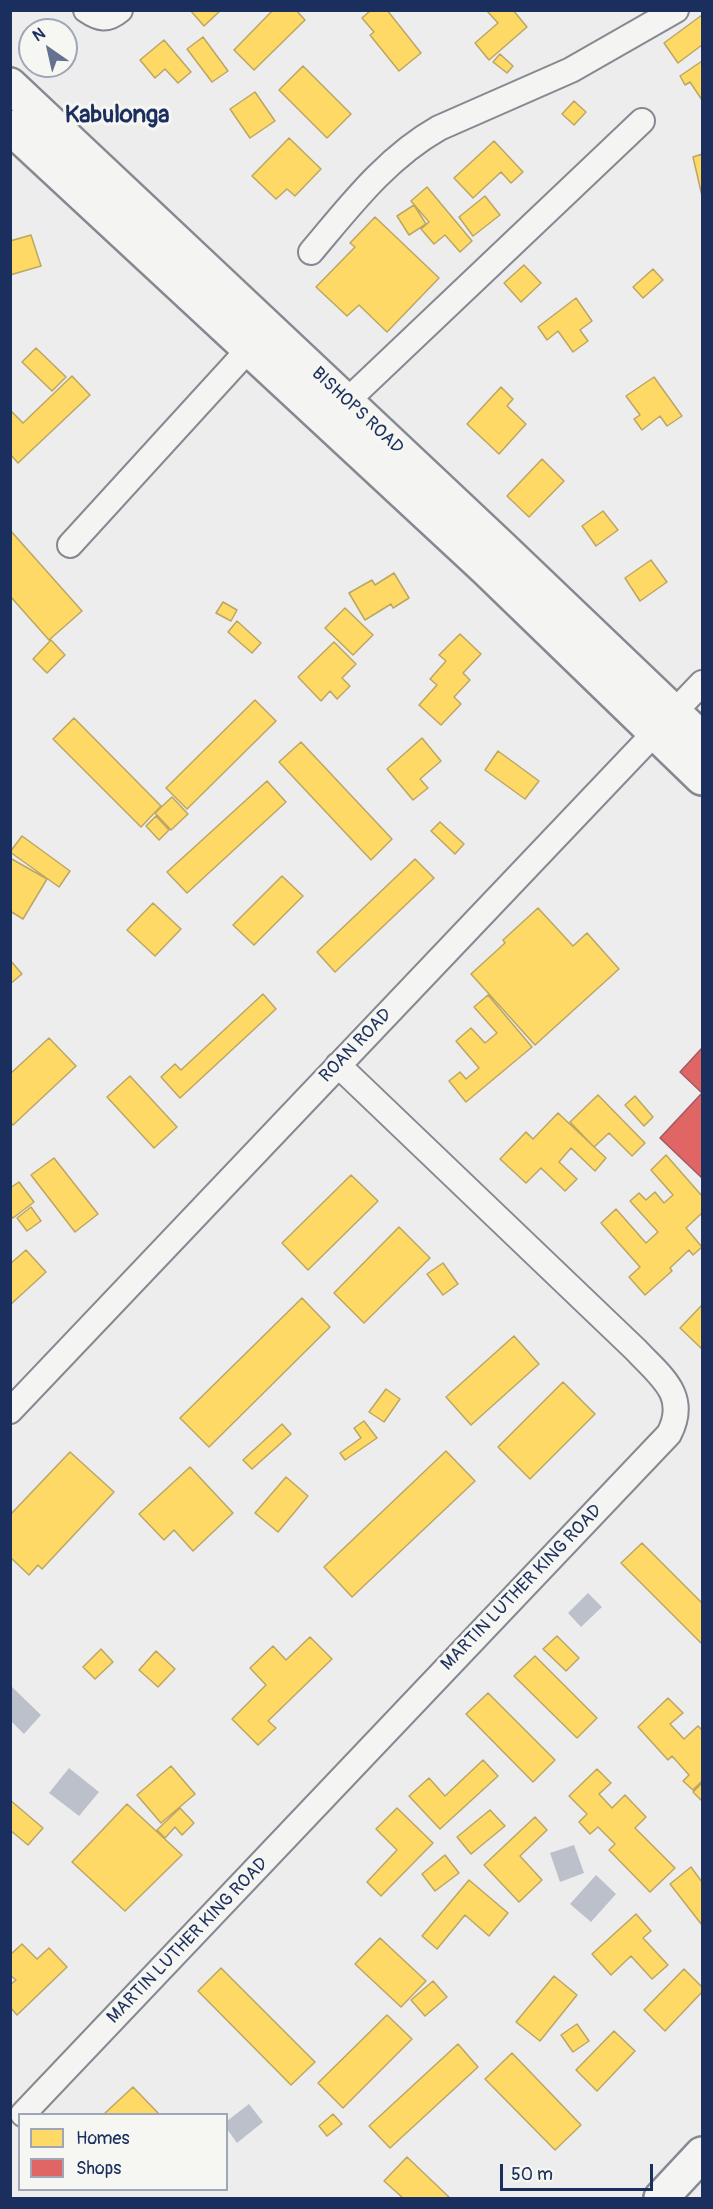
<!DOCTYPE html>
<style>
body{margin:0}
#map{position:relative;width:713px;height:2209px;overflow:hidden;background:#ededed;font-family:Pangolin,sans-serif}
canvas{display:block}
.frame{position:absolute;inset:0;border:12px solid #1b2f5e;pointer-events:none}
.legend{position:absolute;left:18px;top:2113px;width:210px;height:78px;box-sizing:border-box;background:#f6f6f2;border:2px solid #9ea6b7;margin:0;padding:8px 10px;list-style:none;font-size:18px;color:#1b2f5e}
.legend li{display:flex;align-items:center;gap:12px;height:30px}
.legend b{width:30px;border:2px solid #9ea6b7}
.north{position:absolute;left:18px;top:18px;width:60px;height:60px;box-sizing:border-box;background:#f6f6f2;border:2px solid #9ea6b7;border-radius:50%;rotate:326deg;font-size:16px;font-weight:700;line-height:24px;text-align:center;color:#1b2f5e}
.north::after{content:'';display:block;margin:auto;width:21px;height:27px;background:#647290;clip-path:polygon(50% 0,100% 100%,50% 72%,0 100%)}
.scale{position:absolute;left:500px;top:2164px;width:153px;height:27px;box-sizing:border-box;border:3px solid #1b2f5e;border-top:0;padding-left:8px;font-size:18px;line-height:21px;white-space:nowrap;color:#1b2f5e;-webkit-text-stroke:4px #f6f6f2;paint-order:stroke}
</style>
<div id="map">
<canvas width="713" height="2209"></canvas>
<div class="frame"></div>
<ul class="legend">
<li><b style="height:16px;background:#ffd966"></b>Homes</li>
<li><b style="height:16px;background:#e06666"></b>Shops</li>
</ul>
<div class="north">N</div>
<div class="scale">50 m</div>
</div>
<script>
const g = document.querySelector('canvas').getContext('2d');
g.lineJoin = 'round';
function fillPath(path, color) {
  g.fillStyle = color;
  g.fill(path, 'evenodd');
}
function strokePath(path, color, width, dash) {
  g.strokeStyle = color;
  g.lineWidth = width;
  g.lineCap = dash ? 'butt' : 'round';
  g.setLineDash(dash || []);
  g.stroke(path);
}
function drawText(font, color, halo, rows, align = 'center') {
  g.font = font + ' Pangolin,sans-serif';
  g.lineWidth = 6;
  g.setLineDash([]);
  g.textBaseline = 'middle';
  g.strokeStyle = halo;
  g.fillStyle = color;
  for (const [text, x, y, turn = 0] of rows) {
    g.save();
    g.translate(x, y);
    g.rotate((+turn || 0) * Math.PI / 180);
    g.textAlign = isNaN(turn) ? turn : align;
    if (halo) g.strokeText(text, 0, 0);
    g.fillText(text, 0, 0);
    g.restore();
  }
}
fillPath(new Path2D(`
 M588,1593L602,1607L581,1627L568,1613Z
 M12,1687L41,1715L24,1734L11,1721Z
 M69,1768L99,1792L79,1816L49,1793Z
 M574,1845L584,1873L560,1882L550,1853Z
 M596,1875L616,1894L591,1922L570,1904Z
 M249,2104L263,2122L237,2143L227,2129V2121Z`), '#bbc0cb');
const homes = new Path2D(`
 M190,10H221L204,26Z
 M273,10H296L305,20L254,70L234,50Z
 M371,10H387L421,53L399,71L370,35L374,32L362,18Z
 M513,10L527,27L489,60L475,43L498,23L487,11Z
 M702,15V45L678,63L664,43Z
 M203,37L228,71L212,82L187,49Z
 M164,40L191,72L178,83L165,69L155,78L140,60Z
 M500,54L513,66L507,73L493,62Z
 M702,61V100L690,82L685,85L680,76Z
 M303,66L351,114L327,138L279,90Z
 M255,92L275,121L250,138L230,109Z
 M574,101L586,112L574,125L562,114Z
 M289,138L321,169L295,196L287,189L276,199L252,176Z
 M494,141L523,172L511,183L501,172L473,198L454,178Z
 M702,154V196L693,157Z
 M427,187L472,241L460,252L445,235L434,244L421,229L429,222L411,201Z
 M485,196L500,215L473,236L459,217Z
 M414,205L426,224L409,235L397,216Z
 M375,217L439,278L387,332L359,305L347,316L316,287L355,247L350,243Z
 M31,235L41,266L10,275V241Z
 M524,265L541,283L521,302L504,283Z
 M653,269L663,280L643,298L633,287Z
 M576,298L592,321L580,330L588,341L573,352L558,331L547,340L538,327Z
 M36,348L66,377L52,391L22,362Z
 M72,376L90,395L18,463L10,454V410L23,423Z
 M654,377L682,416L667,426L660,416L642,430L634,419L640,415L626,396Z
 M501,387L513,399L507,406L526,424L499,454L467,424Z
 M542,459L564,481L529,517L507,496Z
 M603,511L618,530L596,546L582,526Z
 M10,530L82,611L49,640L10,596Z
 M651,560L667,582L640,601L625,578Z
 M394,573L409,598L393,608L391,604L365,620L349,593L372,580L375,585Z
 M223,602L237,610L231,621L216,613Z
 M345,608L373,635L353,655L325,628Z
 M237,621L261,643L252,653L228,632Z
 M460,634L481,654L463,673L470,680L454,697L461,704L441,725L419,705L437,685L430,679L446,661L439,655Z
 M51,640L65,655L47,673L33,659Z
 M334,642L356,664L342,678L350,686L337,699L330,691L321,701L298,677Z
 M255,700L276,721L187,809L166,788Z
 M74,718L161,806L141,827L53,739Z
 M422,738L441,761L420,779L428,788L413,800L387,769Z
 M301,742L392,839L371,860L279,762Z
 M498,751L539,781L525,799L485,770Z
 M267,781L286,802L187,893L167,872Z
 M172,797L188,814L171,830L155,813Z
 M156,816L169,830L159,840L146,826Z
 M440,822L464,844L455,854L431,831Z
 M22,836L70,871L59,887L10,852Z
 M10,858L47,879L23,919L10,911Z
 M415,859L434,878L335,972L317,952Z
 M282,876L303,896L254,945L233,925Z
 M153,903L181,929L155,956L127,930Z
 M538,908L573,946L587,933L619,969L535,1045L471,974L505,943L503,940Z
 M10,960L22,974L10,984Z
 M263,994L276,1009L180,1098L161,1077L175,1064L181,1070Z
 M488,995L532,1047L466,1102L449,1081L460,1072L466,1079L479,1068L456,1041L471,1028L485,1043L497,1033L474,1007Z
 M49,1038L76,1066L13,1125L10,1122V1074Z
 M130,1076L177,1127L154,1148L107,1097Z
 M598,1095L645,1143L632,1156L609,1133L594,1147L570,1122Z
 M635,1096L653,1117L644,1126L625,1105Z
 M558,1113L606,1158L595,1171L571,1148L559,1162L577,1179L565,1191L541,1168L526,1183L500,1159L526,1132L533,1139Z
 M666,1155L702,1196V1213L686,1228L702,1247L693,1255L689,1250L670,1268L672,1271L645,1295L629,1277L640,1267L601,1223L616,1209L646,1243L658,1232L630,1201L639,1193L646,1200L655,1192L664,1203L673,1195L651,1170Z
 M54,1158L98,1214L75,1232L31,1175Z
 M351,1175L378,1201L308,1270L282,1243Z
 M19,1182L34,1202L13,1218L10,1215V1188Z
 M31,1207L41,1221L27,1231L17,1218Z
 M399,1227L430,1258L364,1323L334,1293Z
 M26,1250L46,1272L10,1305V1264Z
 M443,1263L458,1284L443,1295L427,1274Z
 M302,1298L330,1327L209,1447L180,1418Z
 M702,1305V1349L680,1328Z
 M514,1336L539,1364L471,1425L446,1397Z
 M563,1382L595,1414L530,1479L498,1447Z
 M386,1389L400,1399L384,1422L369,1412Z
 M364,1421L377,1438L345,1460L340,1453L361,1438L354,1428Z
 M282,1424L291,1434L252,1469L243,1460Z
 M446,1451L475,1481L352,1597L324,1567Z
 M70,1452L114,1492L42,1569L38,1565L29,1575L10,1557V1515Z
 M190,1467L233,1513L193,1551L174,1530L164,1540L139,1514Z
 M286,1477L308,1496L278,1532L255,1513Z
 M642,1543L702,1603V1644L621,1563Z
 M557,1636L579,1658L566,1671L543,1649Z
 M310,1637L332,1659L268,1721L276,1728L258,1745L232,1719L266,1685L250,1668L273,1646L286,1660Z
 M101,1649L113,1662L95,1679L83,1667Z
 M156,1651L175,1669L158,1687L139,1670Z
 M535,1656L597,1718L577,1738L514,1676Z
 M488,1693L555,1760L533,1782L466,1714Z
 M668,1698L683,1713L670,1724L684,1739L698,1726L702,1730V1781L693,1790L683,1781L689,1775L672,1756L668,1760L638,1727Z
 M483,1760L498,1776L440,1829L409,1796L429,1778L445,1796Z
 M171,1766L195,1794L161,1823L137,1795Z
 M597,1769L611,1783L599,1794L612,1808L625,1795L646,1817L635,1828L675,1868L650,1892L609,1850L615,1844L598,1827L590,1834L579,1822L587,1814L569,1796Z
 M702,1783V1801L693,1792Z
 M10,1800L43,1828L28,1845L10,1830Z
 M127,1804L182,1855L125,1911L72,1862Z
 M180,1808L194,1823L182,1835L175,1827L165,1838L157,1830Z
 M397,1808L433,1843L381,1896L367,1882L397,1850L376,1829Z
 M490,1810L505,1826L471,1854L457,1837Z
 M535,1817L547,1830L520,1856L542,1880L519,1902L484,1865Z
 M445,1855L459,1873L435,1891L422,1874Z
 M691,1867L702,1882V1925L670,1884Z
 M469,1880L508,1913L489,1936L465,1915L437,1949L422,1936Z
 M636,1914L651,1931L643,1938L668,1965L652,1979L631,1956L611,1975L592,1954Z
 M380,1938L426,1981L401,2007L355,1964Z
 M22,1944L37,1959L49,1948L67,1967L17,2015L10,2007V1985L16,1980L10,1975V1955Z
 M221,1968L315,2062L291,2085L198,1991Z
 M684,1969L702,1987V1992L665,2031L644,2010Z
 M554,1976L577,1995L540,2041L516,2022Z
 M433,1981L447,1997L425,2016L411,2000Z
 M387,2015L412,2039L343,2108L318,2083Z
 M577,2024L589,2041L573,2052L561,2035Z
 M614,2031L635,2051L597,2091L576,2070Z
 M458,2044L478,2067L390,2148L369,2126Z
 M512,2053L581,2125L555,2150L485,2079Z
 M133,2087L159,2114H104Z
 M333,2114L342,2124L327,2136L319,2126Z
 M407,2157L450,2198H403L384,2181Z`);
fillPath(homes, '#ffd966');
strokePath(homes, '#bba664', 1.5);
const shops = new Path2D(`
 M702,1048V1178L660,1138L702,1093L680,1072Z`);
fillPath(shops, '#e06666');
strokePath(shops, '#a55664', 1.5);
const street = new Path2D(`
 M86,10C99,19 107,21 120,10
 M311,252C349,207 386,158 439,128L571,70L676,10
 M347,401L642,121
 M70,545L249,349
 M10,1411L702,683
 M23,2114L669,1434C689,1395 661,1377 636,1350L338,1065`);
const secondary = new Path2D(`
 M10,85L501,547L702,739
 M10,127L485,568L702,778
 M661,2198L702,2154`);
strokePath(street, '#868992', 28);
strokePath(secondary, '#868992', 38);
strokePath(street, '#f4f4f2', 24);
strokePath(secondary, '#f4f4f2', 33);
drawText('18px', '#1b2f5e', '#f6f6f2', [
 ["BISHOPS ROAD",357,411,43],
 ["ROAN ROAD",356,1046,-46],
 ["MARTIN LUTHER KING ROAD",522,1588,-46],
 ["MARTIN LUTHER KING ROAD",188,1941,-46]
]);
drawText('bold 24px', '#1b2f5e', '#f6f6f2', [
 ["Kabulonga",117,116]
]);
</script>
